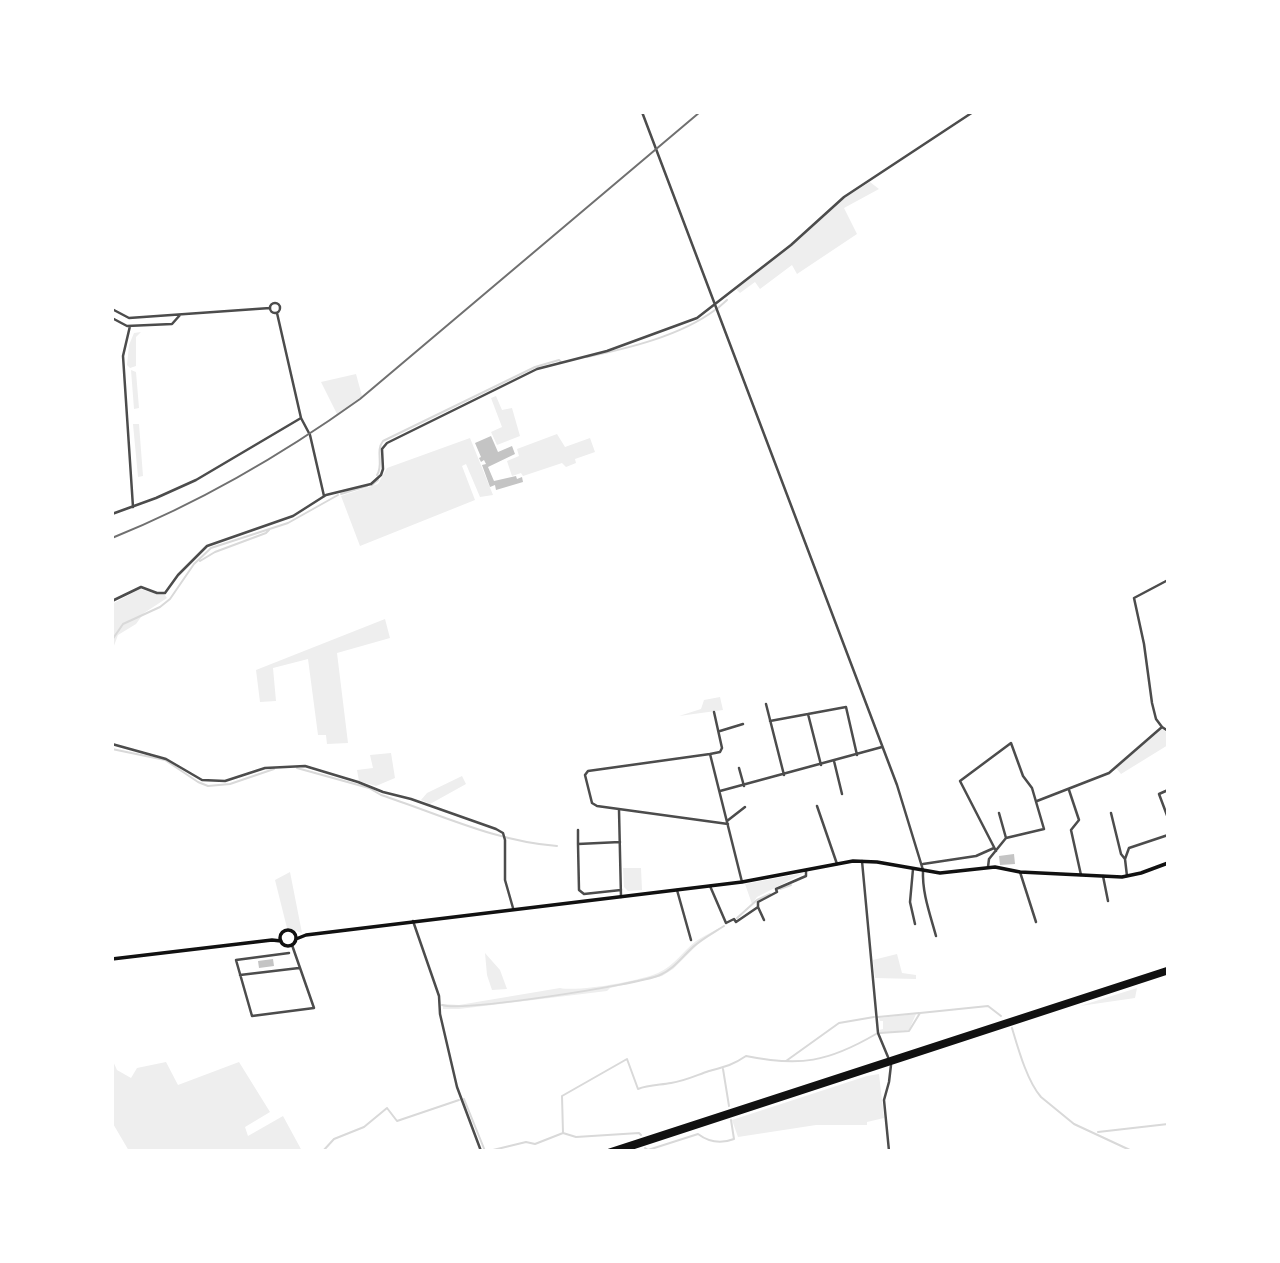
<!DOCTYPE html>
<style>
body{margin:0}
#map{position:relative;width:1280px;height:1263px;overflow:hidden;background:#fff;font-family:"Source Sans 3",sans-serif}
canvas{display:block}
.frame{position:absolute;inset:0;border:114px solid #fff;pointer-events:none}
</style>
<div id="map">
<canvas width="1280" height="1263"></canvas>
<div class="frame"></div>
</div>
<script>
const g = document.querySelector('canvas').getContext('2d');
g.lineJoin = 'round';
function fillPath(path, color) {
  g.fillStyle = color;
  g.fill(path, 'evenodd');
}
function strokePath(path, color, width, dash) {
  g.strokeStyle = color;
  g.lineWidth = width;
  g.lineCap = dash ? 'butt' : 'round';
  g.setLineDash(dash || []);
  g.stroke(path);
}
fillPath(new Path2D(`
 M870,182L879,189L844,208L857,234L797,274L792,265L760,289L755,282L740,293L736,289L801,238L841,200Z
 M141,332L136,337V366L130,368L127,365L129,345L134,333Z
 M131,370L136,372L139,408L134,409Z
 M356,374L362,396L337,414L321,382Z
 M496,396L502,410L512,408L520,436L497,445L491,432L502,427L491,398Z
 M133,424H139L143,476L138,477Z
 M557,434L565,447L590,438L595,452L575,459L576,463L566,467L562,463L523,476L521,473L512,476L507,461L519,456L517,449Z
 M470,438L493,495L480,497L466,464L462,466L475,500L360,546L341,496L378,484L387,468Z
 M140,589L157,594H164L167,598L144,613L136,624L118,635L112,651V604Z
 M385,619L390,638L337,653L348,743L327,744L326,735H318L308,659L273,668L276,701L260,702L256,670Z
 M720,697L723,710L679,716L701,709L704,700Z
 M1162,729L1168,733V745L1121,774L1116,768Z
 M391,753L395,778L376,786L359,781L357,770L373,768L370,755Z
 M462,776L466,784L430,804L421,800L427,793Z
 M623,868H641L642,890L628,891L624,887Z
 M290,872L302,933L287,928L275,880Z
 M804,873L757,897L752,904L745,884Z
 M725,925L701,941L673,969L662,976L610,988L607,991L459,1009H443V1004L459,1005L560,988C579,992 640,981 658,973C674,966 683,951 696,941C705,935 716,930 725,925Z
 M485,953L500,970L507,989L492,990L487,975Z
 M897,954L902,973L916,975V979L875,978L873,960Z
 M1137,988L1135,998L1080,1006Z
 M916,1014L909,1030L880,1033L879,1030L883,1029V1021H880L879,1018Z
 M112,1059L117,1070L131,1078L137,1068L166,1062L178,1085L239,1062L270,1112L245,1127L248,1136L283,1116L302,1151H129L112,1122Z
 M879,1074L884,1118L867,1122V1125H816L738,1137L732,1120L867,1076Z`), '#eee');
strokePath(new Path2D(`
 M718,308L727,300
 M587,357C629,348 680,336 715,310
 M377,475C384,465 375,451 383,441L535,367L559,360L561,362
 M372,485L378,480
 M341,494L367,486
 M200,561L215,552L266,533L269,530
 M112,640L123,624L160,607L170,599L194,564L211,548L288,523L338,495
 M112,749L165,760L198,782L208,786L230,784L274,769
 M297,768L369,788L381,795C439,814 497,842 557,846
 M780,889L791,885
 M737,918L757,900L770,894
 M442,1005C461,1012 637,985 660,975C674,969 682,957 693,947C702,939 713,933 724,926
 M878,1017L919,1013
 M1012,1028C1018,1048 1027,1081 1041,1097L1074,1124L1132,1151
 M880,1033L909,1031L920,1013L988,1006L1001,1016
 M786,1061L839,1023L874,1017
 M723,1069L729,1106
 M464,1099L485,1151
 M1098,1132L1168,1124
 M563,1133L562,1096L627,1059L638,1089C648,1085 660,1085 671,1083C685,1081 697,1075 709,1071C724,1067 733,1065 746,1056C800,1067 828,1062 876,1034
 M645,1148L648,1150L698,1134C710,1143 721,1144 734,1139L731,1120
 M323,1151L334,1139L364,1127L387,1108L397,1121L459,1100
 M489,1151L526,1142L535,1144L563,1133L576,1137L639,1133L641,1135`), '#d9d9d9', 2);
fillPath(new Path2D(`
 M491,436L498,452L512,446L515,454L488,467L494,481L516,476L517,479L522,477L523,482L496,490L495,485L490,487L482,465L486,464L484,460L481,462L479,458L481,457L475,443Z
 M1014,854L1015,864L1000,865L999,856Z
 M273,959L274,966L259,968L258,961Z`), '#c4c4c4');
strokePath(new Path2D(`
 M270 308a5 5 0 1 1 10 0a5 5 0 1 1-10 0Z
 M112,309L129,318L270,308
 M277,313L301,418L310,435L324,496
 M112,318L127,326L172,324L180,315
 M130,326L123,356L133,507
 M112,514L156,498L196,480L301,418
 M1168,580L1134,598L1144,644L1152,703L1156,719L1162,727L1168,731
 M766,704L784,775
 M714,712L722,748L720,752L710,754L742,882
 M808,714L821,765
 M770,721L846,707L857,755
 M720,731L743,724
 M112,744L166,759L202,780L225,781L265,768L305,766L358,782L383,792L411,799L496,829L503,833L505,840V880L513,908
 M710,754L588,771L585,775L592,803L597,806L728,824
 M834,761L842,794
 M739,768L744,786
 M1069,790L1079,820L1071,830L1081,875
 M1168,790L1159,794L1168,818
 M720,791L882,747
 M1037,801L1109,773L1162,727
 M817,806L837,864
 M619,810L621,897
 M999,813L1006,838
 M1111,813L1121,854L1125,859
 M727,821L745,807
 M578,830V844
 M620,842L578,844L579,890L584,894L621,890
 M996,851L960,781L1011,743L1023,776L1032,788L1044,829L1006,838
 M862,861L878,1033L888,1057
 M923,864L976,856L994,848
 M988,867L989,859L1006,838
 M913,869L910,902L915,924
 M923,870C922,893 930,914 936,936
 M1020,872L1036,922
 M1103,876L1108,901
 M1127,876L1125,859L1129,848L1168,835
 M710,886L726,923L734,919L736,922L758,907V902L777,892L776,889L806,876V871
 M677,890L691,940
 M758,907L764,920
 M413,921L439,996L440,1014L457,1087L481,1151
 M289,953L236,960L252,1016L314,1008L292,945
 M240,975L299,968
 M889,1151L884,1100L889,1082L891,1065`), '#4c4c4c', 2.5);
strokePath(new Path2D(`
 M642,112L897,785L923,870
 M112,601L141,587L157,593H165L178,575L207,546L293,516L326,495L371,484L381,475L383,469L382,449L387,443L537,369L607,351L697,318L791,245L844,197L973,112`), '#4c4c4c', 2.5);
strokePath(new Path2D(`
 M280 938a8 8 0 1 1 16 0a8 8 0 1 1-16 0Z
 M296,939L306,935L742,882L853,861L877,862L940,873L995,867L1020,872L1122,877L1141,873L1168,863
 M112,959L272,940L281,941`), '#111', 3.5);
strokePath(new Path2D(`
 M609,1151L1168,969
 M621,1151L1168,972`), '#111', 4.5);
strokePath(new Path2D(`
 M112,538C201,502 282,455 360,399L700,112`), '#707070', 2);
</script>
